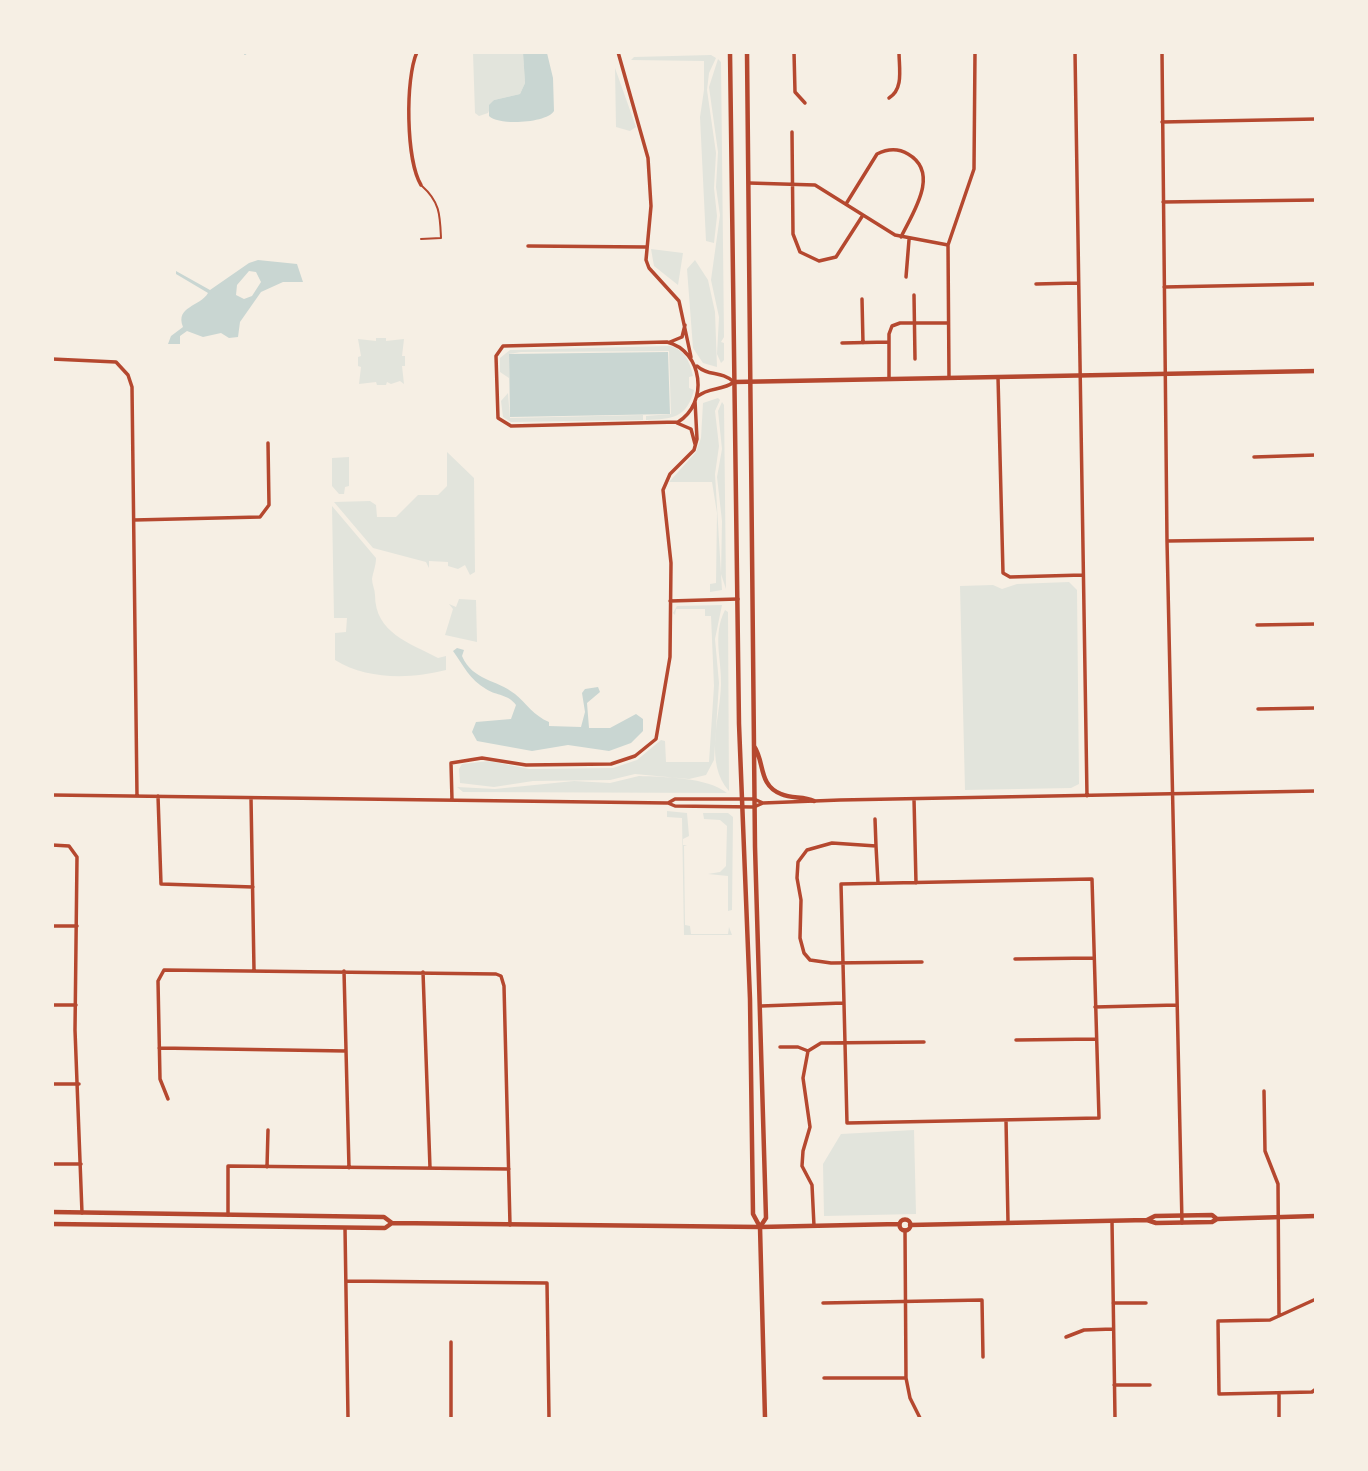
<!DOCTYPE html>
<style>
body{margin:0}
#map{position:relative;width:1368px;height:1471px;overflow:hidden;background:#f6efe4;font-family:"Fira Sans Condensed",sans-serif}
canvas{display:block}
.frame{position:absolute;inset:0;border:54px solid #f6efe4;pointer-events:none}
</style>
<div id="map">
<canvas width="1368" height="1471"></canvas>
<div class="frame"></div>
</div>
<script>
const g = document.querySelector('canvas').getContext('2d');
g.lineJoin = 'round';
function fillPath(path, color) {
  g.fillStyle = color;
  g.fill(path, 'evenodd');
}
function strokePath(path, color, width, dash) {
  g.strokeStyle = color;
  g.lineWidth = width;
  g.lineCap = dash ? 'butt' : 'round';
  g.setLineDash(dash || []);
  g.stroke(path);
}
fillPath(new Path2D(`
 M473,53H523L525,83L520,94L494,100L488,113L479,116L475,113Z
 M711,55L716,58L709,73L707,90L716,153L714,188L717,216L714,243L706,241L700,117L704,90V61L631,60L634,57Z
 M718,59L721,62L724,337L721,342L724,343V360L721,363L717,354L719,317L711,280L720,215L716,187L718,152L709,87Z
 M615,68L636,127L630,131L616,127Z
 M651,249L683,253L678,285L654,266Z
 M695,260L708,280L715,312L717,367L703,363L693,348L687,269Z
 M376,338H386V341L404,339L402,356H405V366H402L404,384L400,381L391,384L387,382L386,385H377L376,382L359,384L361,367L358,366V357L361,356L358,339L376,341Z
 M670,346C685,350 690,362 693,376L689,377V388L694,390C687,418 672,419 646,420V416L671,414L669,351L521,352L509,354V378L500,372V358L510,350Z
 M508,393L510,418L643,415V420L511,422L503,417L501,401Z
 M718,398L720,400L715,411L719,446L715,474L722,590L710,592V584L716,583L717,513L712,482H669L696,452L701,438L703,403Z
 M722,402L724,405L726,589L721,574L722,521L717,477L722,449L718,411Z
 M447,452L474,478L475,572L470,575L465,565L458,569L448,566V562L429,561V568L426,562L373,548L334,502L370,501L376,505L377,517H396L418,495H438L447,486Z
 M349,457V486L345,487L344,494H339L332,486V458Z
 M332,506L376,558C376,566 373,572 372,579C372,584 375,590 375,595C375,633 410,643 438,658L446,656V670C411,679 367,680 335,660V633L346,632L347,618H334Z
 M1069,582L1077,590L1079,784L1071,788L965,790L960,586L993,585L1002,589L1017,584Z
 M459,599L476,600L477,642L445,635L453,609L449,604L456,607Z
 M722,605L715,639L719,683L714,760L706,775L689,779L635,774L610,780L533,781L494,787L460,783L459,769L462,764L489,761L529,769L613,768L637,760L661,740L665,741L666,762H709L714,686L711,616H705V609H676L675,615L673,613L677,606Z
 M725,610L728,612L729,791C704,763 720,718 721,685C722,659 712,636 725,610Z
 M639,776C664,777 707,777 727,793L463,792L457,787L495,789L574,781L610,783Z
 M667,811L687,813L689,836L683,839V845H687L684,846L685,925L690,926L691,934H728L729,927L732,935H684L682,818L667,817Z
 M703,813H728L733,817L732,910L728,911V876L708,874L720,872L726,866L727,826L720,820L704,819Z
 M914,1130L916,1214L824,1216L823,1164L841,1134Z`), '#e2e4dc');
fillPath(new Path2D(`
 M523,53H547L553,78L554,111C547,123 499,126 489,116V105L494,100L520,94L525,83Z
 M258,260L297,264L303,282H283L261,292L240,322L238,337L229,338L221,333L203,337L187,331L180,336V344H168L171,336L183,327C175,306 200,307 208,293L176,274V271L210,290L249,263ZM249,271L256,272L261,282L252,296L244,299L236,295L237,285Z
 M668,352L670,414L510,417L509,354Z
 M457,648L464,650L462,656C473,681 496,679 515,694C526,703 534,716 549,722V726L581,727L585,712L582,693L585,689L598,687L600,692L587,703L589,728H610L636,714L643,719V731L631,743L609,751L568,745L532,751L477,741L472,732L476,722L511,719L516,705C508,694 497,696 486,689C470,680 463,665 453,651Z`), '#c9d6d2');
strokePath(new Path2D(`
 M245,54L247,52`), '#c9d6d2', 2);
strokePath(new Path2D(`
 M421,239L441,238C440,215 440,202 422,186`), '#b5482f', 2);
strokePath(new Path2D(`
 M417,52C405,79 406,160 421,185
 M618,52L648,158L651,206L646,260L649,268L679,301L691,357
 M794,52L795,92L805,103
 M1075,52L1087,796
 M1162,52L1167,541L1182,1223
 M889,98C904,89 899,68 899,52
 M1162,122L1316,119
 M792,132L793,234L800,252L819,261L836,257L863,215
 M749,183L815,185L895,235L948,245
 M1163,202L1316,200
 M846,204L877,154C887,149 898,148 908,154C941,173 912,214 901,237
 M528,246L646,247
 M906,277L909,240
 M1036,284L1077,283
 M1164,287L1316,284
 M914,295L915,359
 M862,299L863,343
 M667,342C703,351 709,403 678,422L511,426L498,418L496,356L503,346Z
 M670,342L682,337L685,325
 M842,343L889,342
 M52,359L116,362L128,375L132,387L137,796
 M697,366C709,377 720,370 734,382C722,391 709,387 698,396
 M998,377L1003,573L1010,577L1083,575
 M949,378L948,245L974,169L975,52
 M889,379V334L892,326L900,323H948
 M677,423L691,429L695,444
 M1254,457L1316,455
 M134,520L260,517L269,505L268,443
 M1167,541L1316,539
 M670,601L738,599
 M1257,625L1316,624
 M1258,709L1316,708
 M52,795L668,803L675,799H754L763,803
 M158,796L161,884L253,887
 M251,798L254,970
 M914,799L916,883
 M452,800L451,763L482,758L526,765L611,764L635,756L656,739L670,657L671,563L663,490L670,474L694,450L697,439L695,401
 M668,803L675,806L754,807L763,803L840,800L1316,791
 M875,819L876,846
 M52,845L69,846L77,857L75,1030L82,1213
 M1092,879L1099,1118L847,1123L841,884Z
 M878,883L876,846L832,843L807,850L798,862L797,878L801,900L800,938L804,953L810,960L831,963L922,962
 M52,926H77
 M1015,959L1093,958
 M344,971L349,1168
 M423,972L430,1168
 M52,1005H76
 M761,1006L843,1003
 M1095,1007L1177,1005
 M1016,1040L1096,1039
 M780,1047H798L808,1051
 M159,1048L346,1051
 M52,1084H79
 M1264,1091L1265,1151L1278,1184L1279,1316
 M168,1099L160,1079L158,981L164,970L496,974L501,976L504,986L510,1225
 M1006,1120L1008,1222
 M52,1164H81
 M267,1167L268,1130
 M228,1215V1166L509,1169
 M1112,1221L1115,1418
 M814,1226L812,1185L802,1166L803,1151L810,1127L803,1078L808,1051L821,1043L924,1042
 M345,1228L348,1418
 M905,1230L906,1378L910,1398L920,1418
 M346,1281L547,1283L549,1418
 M1316,1299L1270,1320L1218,1321L1219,1394L1312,1392L1316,1389
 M823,1303L982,1300L983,1357
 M1113,1303H1146
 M1066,1337L1084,1330L1113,1329
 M451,1342V1418
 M824,1378H906
 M1114,1385H1150
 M1279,1393V1418`), '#b5482f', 3.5);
strokePath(new Path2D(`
 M734,382L1316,371
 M52,1212L384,1217L392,1223
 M899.5 1225a5.5 5.5 0 1 1 11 0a5.5 5.5 0 1 1-11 0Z
 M1147,1220L1155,1216L1212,1215L1217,1219
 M52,1224L385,1228L392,1223L760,1227L899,1224
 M910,1225L1147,1220L1156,1223L1212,1222L1217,1219L1316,1216`), '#b5482f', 4.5);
strokePath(new Path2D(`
 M730,52L739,724L750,999L753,1214L760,1227
 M747,52L755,847L766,1218L760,1227L765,1418
 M754,746C765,762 758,785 781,794C792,799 803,796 814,801`), '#b5482f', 4.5);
</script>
